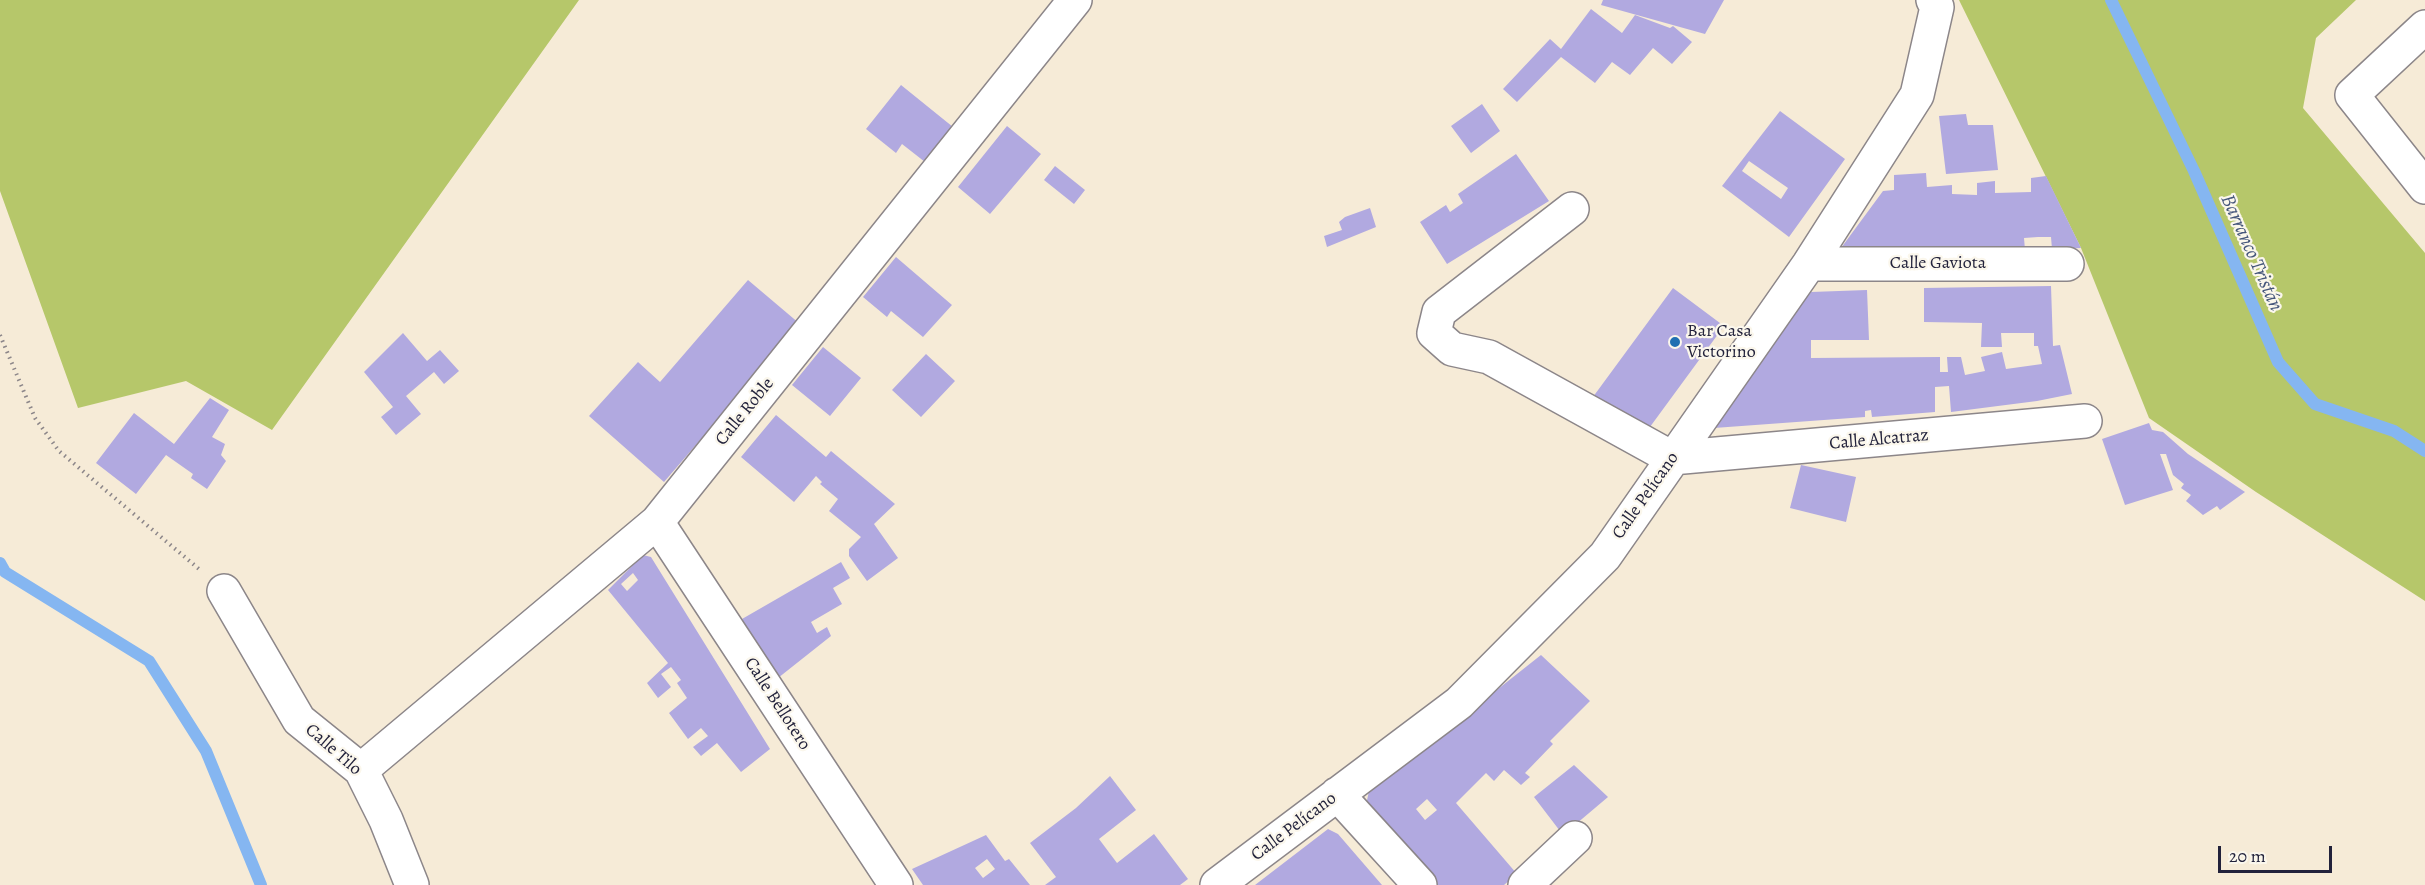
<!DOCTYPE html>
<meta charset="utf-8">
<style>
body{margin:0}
#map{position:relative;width:2425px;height:885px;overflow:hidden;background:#f6ebd7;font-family:Alegreya,serif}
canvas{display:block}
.scale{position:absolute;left:2218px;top:846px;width:114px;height:27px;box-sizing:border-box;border:3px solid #22223b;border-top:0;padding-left:8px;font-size:18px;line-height:21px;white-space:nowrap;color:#22223b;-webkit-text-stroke:4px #fbf7ec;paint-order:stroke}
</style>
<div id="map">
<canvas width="2425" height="885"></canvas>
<div class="scale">20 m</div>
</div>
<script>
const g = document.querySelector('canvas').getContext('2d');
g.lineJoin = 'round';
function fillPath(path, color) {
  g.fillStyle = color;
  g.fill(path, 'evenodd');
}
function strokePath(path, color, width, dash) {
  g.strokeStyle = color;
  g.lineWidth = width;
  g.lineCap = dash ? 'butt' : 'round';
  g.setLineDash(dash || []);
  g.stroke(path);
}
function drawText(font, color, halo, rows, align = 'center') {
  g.font = font + ' Alegreya,serif';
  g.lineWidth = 4.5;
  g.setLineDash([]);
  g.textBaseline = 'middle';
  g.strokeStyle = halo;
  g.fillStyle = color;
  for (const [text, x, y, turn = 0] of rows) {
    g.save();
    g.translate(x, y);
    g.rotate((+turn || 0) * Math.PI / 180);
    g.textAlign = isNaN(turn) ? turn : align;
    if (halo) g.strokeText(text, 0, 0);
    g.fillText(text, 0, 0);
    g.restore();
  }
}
fillPath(new Path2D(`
 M0,0H579L272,430L186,381L78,408L0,191Z
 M1959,0H2356L2316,38L2303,108L2425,253V601L2256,492L2149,418L2081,248Z`), '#b6c76a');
strokePath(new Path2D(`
 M2111,0L2194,171L2278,362L2315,404L2394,431L2425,451
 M0,563L5,572L149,661L206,751L261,885`), '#85b6f1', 12);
fillPath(new Path2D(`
 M1603,0H1724L1705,34L1601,5Z
 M1591,9L1622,33L1635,15L1670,28L1673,26L1692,42L1672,64L1653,48L1630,75L1612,62L1595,83L1561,57L1517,102L1503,89L1550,39L1561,49Z
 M901,85L953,127L925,162L902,144L896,153L866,129Z
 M1482,104L1500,131L1471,153L1451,126Z
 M1780,111L1845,159L1789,237L1722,186ZM1749,161L1788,188L1781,199L1742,171Z
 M1966,114L1968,125H1993L1998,170L1946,174L1939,116Z
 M1007,126L1041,154L990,214L958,187Z
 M1516,154L1549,201L1447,264L1420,222L1446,205L1450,212L1463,203L1458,194Z
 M1055,166L1085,190L1074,204L1044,180Z
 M1926,173L1927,187L1952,185V194L1977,195V183L1995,181V193L2031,192V178L2046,176L2081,248L2052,249L2051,237H2038L2024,238L2025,250L1841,248L1883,191L1894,190V175Z
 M1370,208L1376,227L1327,247L1324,236L1342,230L1339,222L1345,217Z
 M896,257L952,305L923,337L891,311L887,317L863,297Z
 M748,280L800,324L664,482L589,416L638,362L660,382Z
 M2051,286L2053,346L2060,345L2072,394L2037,401L1951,412L1949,386L1935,387V412L1872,417L1871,410L1865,411V417L1714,428L1751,370L1811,292L1867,290L1869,340H1811V358L1940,357V372H1948L1947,357H1961L1965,375L1985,371L1981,357L2002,352L2006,369L2042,364L2038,346H2034V333H2001L2002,347H1981L1982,323L1924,322V288Z
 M1673,288L1724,326L1647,431L1590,401Z
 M403,333L427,361L440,350L459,371L444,384L434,372L406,396L421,414L396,435L381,417L393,407L364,372Z
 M823,347L861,378L830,416L792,385Z
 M926,354L955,381L921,417L892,390Z
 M210,398L229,410L212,437L225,444L221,455L226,461L207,489L191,478L193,474L166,455L136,494L96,463L134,413L174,444Z
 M776,415L826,457L831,451L895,504L874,524L898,558L867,581L849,556V549L861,537L829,511L838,499L820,484L822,482L816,476L794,502L741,457Z
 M2149,423L2152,430L2163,432L2188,454L2245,492L2220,510L2217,506L2203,515L2186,501L2191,495L2181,488L2184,484L2173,475L2166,454H2160L2173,490L2125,505L2102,439Z
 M1801,465L1856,477L1846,522L1790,508Z
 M643,555L651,557L664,578L770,749L741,772L717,743L701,756L693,747L708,736L701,728L688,739L669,713L687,698L677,683L681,680L671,667L661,674L671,687L658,698L647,683L668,663L608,590ZM633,573L638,580L627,591L621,584Z
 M841,562L850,578L833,588L842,604L811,622L817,633L827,627L831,636L778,678L742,619Z
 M1541,655L1590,701L1550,741L1553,744L1525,773L1530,777L1521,785L1504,770L1494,781L1486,773L1456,803L1517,874L1504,885H1438L1366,805L1369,791ZM1427,799L1437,810L1425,820L1416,809Z
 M1574,765L1608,797L1563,835L1534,797Z
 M1110,776L1136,810L1099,839L1117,863L1154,834L1188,879L1180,885H1045L1056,877L1030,843L1076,808Z
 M1328,829L1338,834L1382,885H1255Z
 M986,835L1005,861L1009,859L1030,885H923L912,869ZM987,859L995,869L983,878L975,868Z`), '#b1a9e0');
const minor = new Path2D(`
 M2425,27L2352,95L2425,187
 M1572,209L1439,312L1434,333L1452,349L1489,357L1672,458L2085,421
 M1809,264H2067
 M657,522L896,885
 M224,591L299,720L361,770L386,820L412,885
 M361,770L657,522L1075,0
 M1337,794L1420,885
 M1217,885L1459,703L1605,556L1809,264L1917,95L1937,7L1933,0
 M1525,885L1575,838`);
strokePath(minor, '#8c8689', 36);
strokePath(new Path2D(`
 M0,335L35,418L59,451L199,569`), '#8c8689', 4, [1.5, 4.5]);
strokePath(minor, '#fff', 33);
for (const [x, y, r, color] of [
 [1675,342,6,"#1f6fb2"]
]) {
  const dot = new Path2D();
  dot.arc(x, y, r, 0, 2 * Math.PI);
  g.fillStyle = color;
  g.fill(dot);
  strokePath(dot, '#fbf7ec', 2);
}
drawText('18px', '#22223b', '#fbf7ec', [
 ["Calle Gaviota",1938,264],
 ["Calle Roble",745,412,-51],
 ["Calle Alcatraz",1879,440,-5],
 ["Calle Pelícano",1646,496,-55],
 ["Calle Bellotero",777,704,57],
 ["Calle Tilo",333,750,41],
 ["Calle Pelícano",1294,827,-37]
]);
drawText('18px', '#22223b', '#fbf7ec', [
 ["Bar Casa",1687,332],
 ["Victorino",1687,353]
], 'left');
drawText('italic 20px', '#45567b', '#fbf7ec', [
 ["Barranco Tristán",2251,253,66]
]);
</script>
